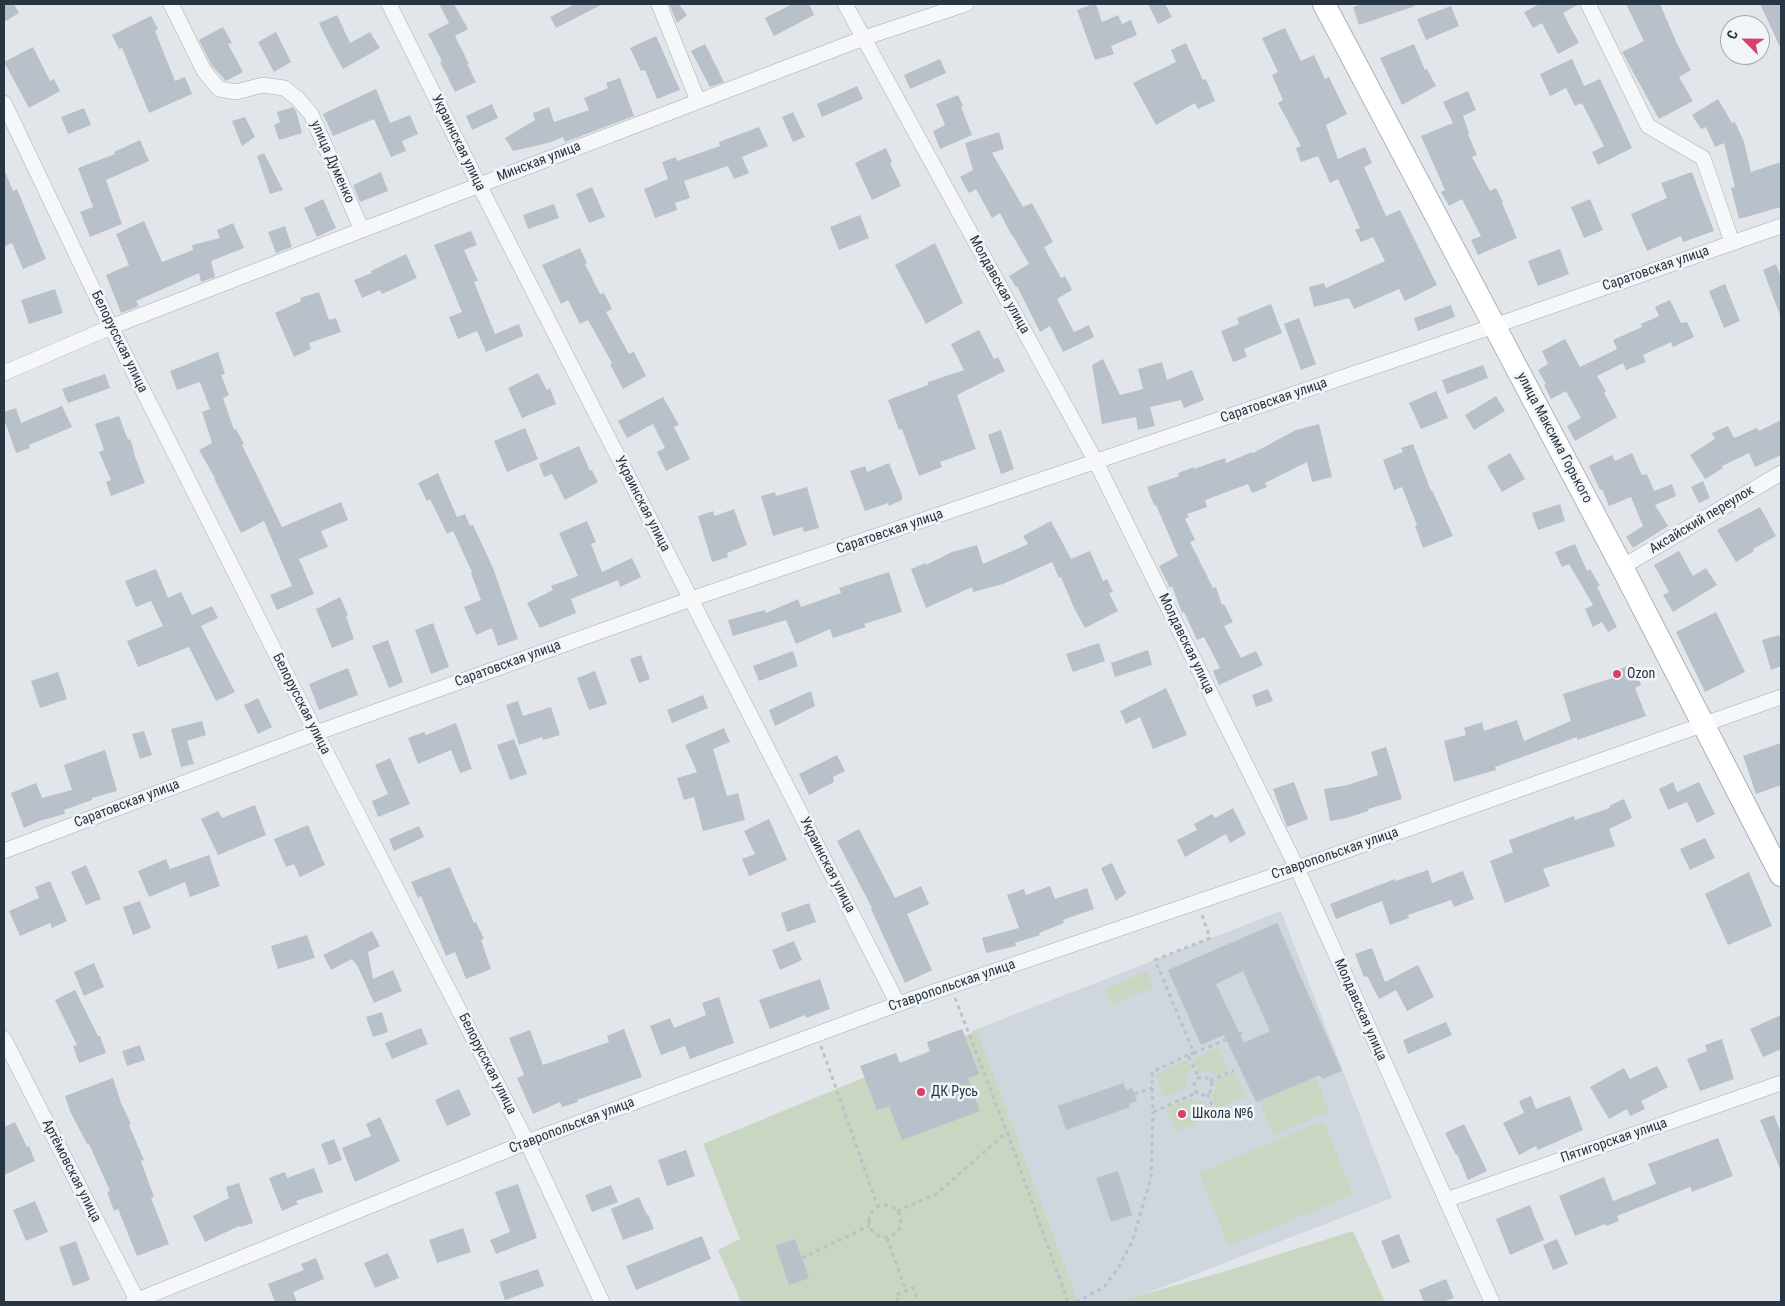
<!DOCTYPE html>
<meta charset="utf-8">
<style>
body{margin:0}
#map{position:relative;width:1785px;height:1306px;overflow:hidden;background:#e2e6eb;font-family:"Roboto Condensed",sans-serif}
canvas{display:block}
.frame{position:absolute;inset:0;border:5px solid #283644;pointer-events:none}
.north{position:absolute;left:1720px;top:15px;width:50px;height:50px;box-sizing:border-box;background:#f1f5f8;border:1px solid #a1a9b0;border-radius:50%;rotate:293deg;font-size:14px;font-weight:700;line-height:20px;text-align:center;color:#283644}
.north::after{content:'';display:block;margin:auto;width:18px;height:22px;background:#d83f69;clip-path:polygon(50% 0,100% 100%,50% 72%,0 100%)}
</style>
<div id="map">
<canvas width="1785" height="1306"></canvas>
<div class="frame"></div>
<div class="north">С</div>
</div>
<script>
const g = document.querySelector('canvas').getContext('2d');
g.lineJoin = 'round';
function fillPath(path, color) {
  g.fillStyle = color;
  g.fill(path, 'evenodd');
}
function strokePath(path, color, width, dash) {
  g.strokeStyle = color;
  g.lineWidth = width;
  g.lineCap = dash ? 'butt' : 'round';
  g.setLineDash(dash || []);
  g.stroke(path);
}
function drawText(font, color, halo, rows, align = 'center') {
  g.font = font + ' "Roboto Condensed",sans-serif';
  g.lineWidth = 5;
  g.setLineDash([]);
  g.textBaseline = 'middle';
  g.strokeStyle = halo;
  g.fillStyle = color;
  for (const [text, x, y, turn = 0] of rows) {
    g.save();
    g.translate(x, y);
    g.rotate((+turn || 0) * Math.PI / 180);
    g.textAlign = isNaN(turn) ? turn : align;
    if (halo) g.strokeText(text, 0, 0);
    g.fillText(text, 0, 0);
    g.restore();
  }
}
fillPath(new Path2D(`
 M1281,911L1392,1198L1124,1302H1077L972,1031Z`), '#cfd6dd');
fillPath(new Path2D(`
 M1147,971L1154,987L1112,1005L1105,989Z
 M977,1031L1078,1302H741L718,1250L740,1239L703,1144Z
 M1218,1047L1229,1070L1214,1076L1208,1070L1199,1073L1193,1059Z
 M1187,1060L1191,1069L1187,1074L1186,1087L1165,1097L1155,1075Z
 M1234,1071L1246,1096L1217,1109L1211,1094L1215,1090L1217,1079Z
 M1315,1077L1329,1111L1274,1135L1259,1101Z
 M1191,1098L1195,1101L1205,1102L1211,1116L1176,1132L1166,1109Z
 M1323,1121L1353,1194L1229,1246L1199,1173Z
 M1353,1231L1385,1302H1117L1226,1271Z`), '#c9d6c2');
fillPath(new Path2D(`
 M4,4H14L19,13L4,22Z
 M439,4H454L468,29L455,36L469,64H467L476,82L455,92L440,62L442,61L428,34L449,23Z
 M575,4H603L556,28L550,17Z
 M669,4H679L687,15L677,23Z
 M792,4H809L814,15L774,36L765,18Z
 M1093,4H1096L1102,22L1118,15L1122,24L1131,20L1137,35L1111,46L1114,54L1095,60L1077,10Z
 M1148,4H1165L1172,17L1158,24Z
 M1363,4H1415V6L1359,25L1353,7Z
 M1540,4H1579L1563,13L1579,43L1558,54L1542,23L1533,28L1524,12Z
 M1626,4H1660L1678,46L1691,70L1679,77L1693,101L1659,119L1622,52L1644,41Z
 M1760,4H1781V49Z
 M1451,6L1459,26L1426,40L1417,19Z
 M337,15L350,43L370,32L380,48L343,69L329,44L319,23Z
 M151,16L158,29L155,31L175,81L185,77L192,94L149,113L122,48L119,49L112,35Z
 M223,27L232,43L228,44L243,72L226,81L212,66L199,40Z
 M1285,28L1301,61L1314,55L1325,79L1329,77L1347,114L1326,125L1338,159L1365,147L1372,163L1364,167L1386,216L1400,210L1437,285L1405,301L1399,289L1354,309L1349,298L1314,307L1309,287L1324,283L1326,288L1385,261L1373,237L1361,242L1355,230L1360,228L1338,179L1330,183L1318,156L1301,162L1296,148L1301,146L1278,103L1283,100L1272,75L1278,72L1262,38Z
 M276,32L291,62L274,72L258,42Z
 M656,36L680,90L657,99L645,70L641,71L630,48Z
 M1186,43L1203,80L1206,79L1215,101L1198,109L1195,103L1156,125L1133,83L1176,62L1171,50Z
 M705,44L724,82L710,87L691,51Z
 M1414,44L1425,70L1427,69L1436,86L1402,105L1380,58Z
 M33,47L50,81L54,79L60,91L29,108L4,62Z
 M940,59L946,73L910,89L904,75Z
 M1572,59L1584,86L1600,79L1632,148L1598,165L1592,152L1604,146L1582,103L1575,106L1566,88L1550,96L1540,74Z
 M620,78L634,116L565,142L563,137L548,143L513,151L505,138L535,120L533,113L549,107L554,122L589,110L584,98L608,88L606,83Z
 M857,86L863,99L822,117L817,104Z
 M376,89L390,123L410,115L418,134L402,141L406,151L391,157L374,119L333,136L323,114Z
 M1468,91L1476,110L1463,116L1469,133L1468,134L1477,155L1472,157L1490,191L1496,188L1503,202L1502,203L1517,238L1478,255L1471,240L1481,236L1462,199L1449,206L1441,192L1445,190L1421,136L1453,123L1443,102Z
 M958,95L963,106L961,107L972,135L940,149L933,131L945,125L936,104Z
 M1718,99L1732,123L1735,122L1744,142L1751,172L1781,162V207L1739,219L1731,188L1735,187L1724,143L1715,147L1706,127L1701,129L1692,115Z
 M492,104L498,118L472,130L466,116Z
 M293,107L296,111L302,133L279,140L274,125L280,122L277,112Z
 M84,108L91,125L68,134L61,117Z
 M793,112L805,137L793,142L782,117Z
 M245,117L255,137L242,146L232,121Z
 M759,127L768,146L742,157L749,173L734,179L728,166L684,181L690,198L675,203L677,210L655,218L644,189L668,179L662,162L676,157L677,161L720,146L719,142Z
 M999,132L1004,149L992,153L1023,207L1032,203L1053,242L1044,247L1061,278L1065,276L1072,290L1057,299L1074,332L1089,325L1094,337L1063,352L1050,326L1040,332L1017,286L1016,287L1009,276L1029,264L1013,236H1012L1000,213L992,218L976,189L969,193L960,177L973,170L965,143Z
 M140,140L149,161L106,180L122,224L90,237L80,212L93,207L78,168L115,154L114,152Z
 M886,148L892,162L890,163L901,186L872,200L855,163Z
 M264,153L283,190L270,194L257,156Z
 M4,169L13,191L17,189L46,259L23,269L12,243L4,247Z
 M381,172L388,191L360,202L353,185Z
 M1692,172L1714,231L1683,242L1681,236L1647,251L1631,214L1667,198L1661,183Z
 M592,187L605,217L589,223L576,194Z
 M323,199L336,228L317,237L304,208Z
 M1590,199L1603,230L1584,238L1571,207Z
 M554,204L559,218L528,229L523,215Z
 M860,215L869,238L839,250L830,227Z
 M144,221L162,262L193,250L192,245L220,238L217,230L233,223L244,248L211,261L215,277L201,282L199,273L136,301L139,306L121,313L106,275L129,265L116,234Z
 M285,226L292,247L276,253L268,232Z
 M471,231L477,245L464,250L478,281L474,282L495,334L519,324L523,336L486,352L477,331L458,339L449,317L462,312L434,245Z
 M935,243L963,303L926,324L895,265Z
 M580,248L587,263L585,264L600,294L604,293L612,309L606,312L629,354L634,352L646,376L623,389L610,364L612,363L588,320L580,324L568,300L561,304L542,265Z
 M1560,249L1569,274L1538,286L1528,261Z
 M406,254L417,278L382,294L380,290L362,298L354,280L372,273L371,271Z
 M1776,264L1781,278L1780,315L1763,270Z
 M1725,284L1740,321L1724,328L1709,291Z
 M55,289L63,313L29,324L21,300Z
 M319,292L329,320L336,318L341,332L309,343L311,349L294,357L275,313L301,301L300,298Z
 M1670,300L1681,323L1687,322L1694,337L1673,347L1671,342L1643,355L1646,362L1626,370L1623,363L1597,376L1606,391L1604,393L1617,417L1575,441L1567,426L1581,418L1566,391L1551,399L1544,385L1546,384L1538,370L1548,364L1542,351L1565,339L1580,367L1617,349L1613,340L1642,327L1641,324L1659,316L1655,307Z
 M1271,304L1282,333L1244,349L1247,357L1233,362L1221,331L1239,324L1237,318Z
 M1451,305L1455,317L1418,331L1414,318Z
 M1299,318L1316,364L1301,370L1284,324Z
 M979,330L994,359L998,357L1005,371L957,395L976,449L940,462L942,467L919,476L902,429L899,430L888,400L928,385V382L964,370L951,344Z
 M218,352L225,374L221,375L229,395L223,398L234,430L236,429L244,444L242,445L282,527L341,502L348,520L321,531L328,547L299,559L314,594L277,610L270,595L292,586L264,521L241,533L214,478H215L199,450L212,443L202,412L210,409L200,382L177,390L170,371Z
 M1103,359L1120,395L1143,389L1138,369L1162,362L1167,380L1192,370L1204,400L1184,408L1181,400L1150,407L1155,426L1138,430L1136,417L1102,424L1092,365Z
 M1483,365L1488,378L1447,394L1442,380Z
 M538,373L547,390L550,388L556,404L522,418L508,388Z
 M105,374L110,388L68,403L62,389Z
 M1436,391L1448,418L1421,429L1409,403Z
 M1496,396L1505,411L1474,430L1465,415Z
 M663,397L679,425L674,427L690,459L666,471L657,452L665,448L653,424L627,438L618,421Z
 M62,406L72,427L29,445L30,448L16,453L4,419V412L16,408L21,423Z
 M119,416L128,440L130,439L134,451H133L145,483L111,496L106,482L111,480L99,452L104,450L95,424Z
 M1781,420V455L1755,467L1749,453L1722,466L1723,468L1705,479L1690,455L1715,439L1712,433L1728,426L1734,438L1757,428L1759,431Z
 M1319,424L1332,477L1312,482L1307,462L1265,483L1267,487L1252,493L1248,484L1205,500L1207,507L1187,514L1189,517L1185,519L1195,540L1190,542L1213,588L1216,587L1222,605L1224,604L1233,622L1224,626L1241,658L1256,651L1263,665L1219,685L1213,671L1220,668L1204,637L1197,640L1184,612L1182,613L1172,586L1170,588L1159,566L1178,556L1156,505H1154L1147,487L1179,476L1178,473L1194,467V469L1225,458L1226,463L1252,452L1253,453L1296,430Z
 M525,428L538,459L507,472L494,441Z
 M1001,430L1014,469L1001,474L988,435Z
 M1413,444L1431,491L1432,490L1453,536L1423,548L1415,526L1417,525L1402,487L1394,490L1383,460L1403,452L1401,448Z
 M579,446L590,471L592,470L598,482L565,500L552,474L544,477L539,464Z
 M1510,453L1525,479L1502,492L1487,466Z
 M1632,453L1642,475L1647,474L1654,491L1672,484L1676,496L1655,505L1668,526L1633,548L1626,537L1643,526L1631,497L1609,506L1602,489L1600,490L1589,466L1612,455L1615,461Z
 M889,463L902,495V500L889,506L888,503L865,511L850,471L865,466L867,472Z
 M438,473L457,517L465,514L470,526L473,525L493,568L518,639L498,646L492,628L476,635L464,607L481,600L471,573L472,572L453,531L447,534L430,499L427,501L418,483Z
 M1703,481L1710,498L1699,503L1691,487Z
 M807,487L819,528L804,532L802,527L773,536L761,496L775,492L776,496Z
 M1560,504L1565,521L1538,530L1532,513Z
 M1760,507L1776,536L1753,549L1754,551L1736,562L1717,530Z
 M734,509L747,545L727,553L728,557L712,562L698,516L713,511L715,516Z
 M587,521L596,542L591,544L602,572L632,558L641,577L620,587L618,580L571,599L576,613L540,628L527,603L553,590L551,586L578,576L559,533Z
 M1051,521L1071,559L1090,551L1103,581L1107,579L1113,592L1109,593L1118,611L1085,628L1074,608L1061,577L1059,578L1052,562L1003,584L973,592L972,587L926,608L911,569L926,563V565L952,552L977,545L983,564L1028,544L1023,536Z
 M1575,544L1587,571L1590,569L1600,586L1597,587L1617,627L1608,632L1602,622L1593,627L1585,609L1593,605L1569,564L1562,567L1555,552Z
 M1679,551L1693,576L1706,568L1717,585L1673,612L1663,595L1669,592L1654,565Z
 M156,569L168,598L181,592L192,615L212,606L218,618L201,626L235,692L216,701L189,647L138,667L127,641L163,626L151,601L136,607L125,581Z
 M889,572L902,612L864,624L866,627L833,638L830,629L796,644L786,620L733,636L728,620L765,610L766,613L798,599L801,607L841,593L839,588Z
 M340,597L348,615L346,616L354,639L332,648L316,609Z
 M1716,612L1745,672L1705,692L1676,632Z
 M433,623L449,667L431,674L415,630Z
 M1779,635L1781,642V666L1771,670L1762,640Z
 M388,640L403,682L389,688L372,646Z
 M1099,643L1105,661L1073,672L1066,654Z
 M1148,650L1152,665L1115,677L1111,663Z
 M793,651L798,666L759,681L753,666Z
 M641,655L650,679L639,683L630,659Z
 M1634,664L1641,685L1635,688L1646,716L1577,740V737L1495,767L1496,770L1454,782L1444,741L1466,735L1464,728L1482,722L1484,731L1517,720L1524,741L1571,721L1563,694L1612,678L1610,672Z
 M348,668L358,695L319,710L309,684Z
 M595,671L607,704L589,710L577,678Z
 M58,672L67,699L40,708L31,681Z
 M1166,688L1187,735L1153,749L1140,717L1126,724L1120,711Z
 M1268,689L1273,701L1256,707L1252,695Z
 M811,691L815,706L775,726L769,710Z
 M703,695L708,708L672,723L667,710Z
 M258,698L272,727L258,734L244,705Z
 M518,701L523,716L551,707L560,735L543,740L542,737L519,745L506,705Z
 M202,721L206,735L187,741L194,764L181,767L171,729Z
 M456,723L472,769L460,773L451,750L418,764L408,738L424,732L426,735Z
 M724,728L730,742L713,749L727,796L738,793L745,820L703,831L694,797L684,800L677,778L697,772L685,745Z
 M144,731L152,755L140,759L132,734Z
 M514,739L527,774L510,780L497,745Z
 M1781,743V785L1756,794L1743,756Z
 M1386,747L1402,799L1368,809V811L1347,818L1330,821L1324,789L1348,785L1378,775L1371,752Z
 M105,750L117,791L92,798V800L64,810L65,814L39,821L24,828L11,793L36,783L42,798L72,790L64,765Z
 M837,755L845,771L833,777L834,782L809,795L799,774Z
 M390,758L410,804L378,817L372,801L388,794L375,765Z
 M1294,782L1308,819L1287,827L1273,789Z
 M1673,782L1677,792L1699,782L1715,814L1697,823L1687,802L1668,810L1659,789Z
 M1624,799L1632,818L1609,829L1615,846L1543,869L1550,886L1505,903L1490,861L1513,852L1509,840L1574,816L1575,820L1610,808L1609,806Z
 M255,805L266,835L218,855L201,819L218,811L222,818Z
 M1233,808L1246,834L1230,843L1226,834L1185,857L1177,840L1197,830L1194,824L1212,814L1215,818Z
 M769,819L787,860L749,876L742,859L755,854L744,831Z
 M308,825L325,865L300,877L294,864L286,867L274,839Z
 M419,826L424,837L394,851L389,839Z
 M859,829L895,898L921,886L929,904L907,914L932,970L905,983L871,909L872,908L837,841Z
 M1705,838L1715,858L1690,870L1680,849Z
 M209,855L220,886L190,897L185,882L149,897L138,871L166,859L170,869Z
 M1112,863L1126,893L1116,901L1101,868Z
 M86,865L101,899L86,905L71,872Z
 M450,867L474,923L476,922L484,939L481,940L491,969L466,979L455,952L446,956L421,896L418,898L411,882Z
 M1428,870L1432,883L1463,871L1474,899L1454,907L1451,900L1408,915L1409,918L1390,925L1382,901L1336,919L1330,904L1395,879L1396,881Z
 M1749,872L1772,926L1728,945L1705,894Z
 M50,881L67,921L52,928L50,923L20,936L9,911L39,898L35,887Z
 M1050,886L1055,899L1087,888L1094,909L1063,920L1064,923L1039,933L1040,935L1015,943L1016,946L986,953L982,938L1019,928L1007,895L1024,889L1026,895Z
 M140,901L151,928L133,935L123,907Z
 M809,903L816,922L787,932L781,913Z
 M1277,923L1342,1071L1322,1079L1320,1075L1256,1102L1224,1035L1201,1045L1168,970ZM1243,971L1270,1031L1244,1043L1216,984Z
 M372,931L380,946L368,952L373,979L393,970L402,991L374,1003L358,967L352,959L331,970L323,955Z
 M307,935L315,958L278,969L271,946Z
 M794,941L802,960L780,970L772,950Z
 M1372,948L1385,982L1418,965L1434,997L1407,1011L1396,990L1379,999L1367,976L1364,977L1355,954Z
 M94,963L104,987L84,996L74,972Z
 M820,979L830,1009L806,1018L805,1015L770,1029L759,1000Z
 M75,990L98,1036H100L106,1053L79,1063L73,1046L77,1045L55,1000Z
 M719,997L734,1043L690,1059L685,1046L661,1055L650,1026L670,1018L674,1028L706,1015L702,1003Z
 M382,1012L388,1032L373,1037L366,1017Z
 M1781,1015V1049L1763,1057L1750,1029Z
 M1446,1022L1452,1035L1408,1054L1403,1040Z
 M421,1028L428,1044L392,1059L385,1043Z
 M624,1029L642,1077L577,1100L578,1102L562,1107L560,1102L533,1114L517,1078L524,1075L509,1038L530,1030L543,1065L609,1042L607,1036Z
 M962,1029L979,1074L968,1078L980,1111L902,1140L889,1106L877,1110L860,1066L896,1053L900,1063L930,1052L927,1042Z
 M1722,1039L1734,1079L1700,1091L1687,1059L1707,1051L1705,1045Z
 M140,1045L145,1060L127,1066L122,1051Z
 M1657,1066L1668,1087L1641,1101L1645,1109L1630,1116L1627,1109L1609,1119L1590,1087L1624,1068L1630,1079Z
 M113,1078L121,1103L131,1124L129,1125L144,1160L141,1161L154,1197L151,1198L169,1244L137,1256L118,1209L114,1211L107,1192L110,1191L89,1144H87L70,1111L65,1096Z
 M1123,1083L1126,1090L1132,1088L1137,1101L1129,1104L1130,1107L1066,1130L1058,1106Z
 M459,1089L471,1115L447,1126L435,1100Z
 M1531,1096L1536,1109L1570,1096L1583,1130L1538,1150L1536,1146L1519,1155L1503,1123L1524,1113L1519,1101Z
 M1774,1115L1781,1133V1171L1760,1120Z
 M380,1117L400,1161L355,1182L342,1148L371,1136L366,1124Z
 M15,1122L27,1147L29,1146L35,1161L4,1175V1127Z
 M1464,1124L1487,1171L1468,1180L1457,1154L1456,1155L1445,1133Z
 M1718,1138L1733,1176L1692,1192L1690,1187L1617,1216L1619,1221L1606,1226L1605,1224L1575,1236L1559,1196L1604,1177L1613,1201L1656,1184L1648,1164Z
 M334,1139L342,1160L329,1165L321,1144Z
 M686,1150L695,1176L667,1186L658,1160Z
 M314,1168L323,1192L296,1201L298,1204L282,1211L269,1178L285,1172L287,1178Z
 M1118,1171L1132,1215L1111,1222L1096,1178Z
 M239,1183L253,1223L240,1227L239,1226L205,1242L193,1216L229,1198L226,1187Z
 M518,1184L537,1238L496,1254L490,1240L510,1232L495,1192Z
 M611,1185L618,1202L592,1212L585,1195Z
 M639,1197L647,1215L648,1214L654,1229L623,1240L611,1209Z
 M35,1201L48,1232L26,1241L13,1210Z
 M1530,1205L1544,1240L1510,1255L1496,1219Z
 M463,1228L471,1252L437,1263L429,1240Z
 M1399,1234L1410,1262L1392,1269L1381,1241Z
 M702,1236L711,1259L636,1290L626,1266Z
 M795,1239L809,1278L789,1285L776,1246Z
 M1557,1239L1568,1264L1553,1270L1543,1245Z
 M76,1241L90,1280L73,1286L59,1247Z
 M388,1253L399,1278L375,1288L364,1263Z
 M316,1258L324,1279L293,1292L297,1302H275L268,1284L304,1270L301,1264Z
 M538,1269L544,1286L505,1300L499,1282Z
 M1446,1279L1454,1298L1442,1302H1424L1419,1290Z`), '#b8c0c9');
const minor = new Path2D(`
 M171,4L204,71L219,89L236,92L263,85L284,88L297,98L311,114L362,230
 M389,4L479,185L898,1004
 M659,4L698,101
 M845,4L1096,462L1297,868L1492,1302
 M1588,4L1648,126L1703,158L1732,242
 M4,103L111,327L316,733L527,1142L602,1302
 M4,373L111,327L362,230L864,38L966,4
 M1622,567L1781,473
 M4,851L316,733L691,599L1494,326L1781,226
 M4,1039L138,1302
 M1446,1200L1781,1083
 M133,1302L527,1142L898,1004L1297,868L1781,697`);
const secondary = new Path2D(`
 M1324,4L1622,567L1781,875`);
strokePath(minor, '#a6aeb6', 16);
strokePath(secondary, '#a6aeb6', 24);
strokePath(new Path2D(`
 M1202,915L1210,938L1155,960L1194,1053L1242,1033
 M955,998L1007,1132L1068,1302
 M821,1046L878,1207
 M1194,1053L1188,1055L1199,1078
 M1188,1055L1152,1072L1153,1112L1196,1093
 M1194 1086a9 9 0 1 1 18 0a9 9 0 1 1-18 0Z
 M1210,1081L1234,1070
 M1134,1094L1152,1088
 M1207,1094L1217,1116
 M869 1221a16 16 0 1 1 32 0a16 16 0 1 1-32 0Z
 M897,1211L936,1194L1007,1132
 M887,1238L906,1291
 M802,1258L869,1226
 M898,1302L896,1295L913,1288L919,1302
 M1076,1302L1104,1287L1118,1268L1132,1242L1151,1178L1153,1112`), '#bcc1c6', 3, [4, 4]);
strokePath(minor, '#f5f7f9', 15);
strokePath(secondary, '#fff', 22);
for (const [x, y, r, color] of [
 [1617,674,5,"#d83f69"],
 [921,1092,5,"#d83f69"],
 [1182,1114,5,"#d83f69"]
]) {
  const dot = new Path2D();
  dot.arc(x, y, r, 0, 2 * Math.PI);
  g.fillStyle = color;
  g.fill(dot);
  strokePath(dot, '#f1f5f8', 2);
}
drawText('14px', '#283644', '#f1f5f8', [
 ["Украинская улица",458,143,64],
 ["улица Думенко",332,162,66],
 ["Минская улица",539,162,-21],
 ["Саратовская улица",1656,269,-19],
 ["Молдавская улица",999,285,61],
 ["Белорусская улица",119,342,64],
 ["Саратовская улица",1274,401,-19],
 ["улица Максима Горького",1554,438,62],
 ["Украинская улица",642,504,63],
 ["Аксайский переулок",1702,520,-31],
 ["Саратовская улица",890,532,-19],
 ["Молдавская улица",1186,644,64],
 ["Саратовская улица",508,664,-20],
 ["Белорусская улица",301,704,63],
 ["Саратовская улица",127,804,-21],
 ["Ставропольская улица",1335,854,-19],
 ["Украинская улица",827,865,63],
 ["Ставропольская улица",952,986,-19],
 ["Молдавская улица",1360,1010,66],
 ["Белорусская улица",487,1064,63],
 ["Ставропольская улица",572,1126,-21],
 ["Пятигорская улица",1614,1141,-19],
 ["Артёмовская улица",71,1171,63]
]);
drawText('14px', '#283644', '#f1f5f8', [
 ["Ozon",1627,674],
 ["ДК Русь",931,1092],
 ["Школа №6",1192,1114]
], 'left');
</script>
